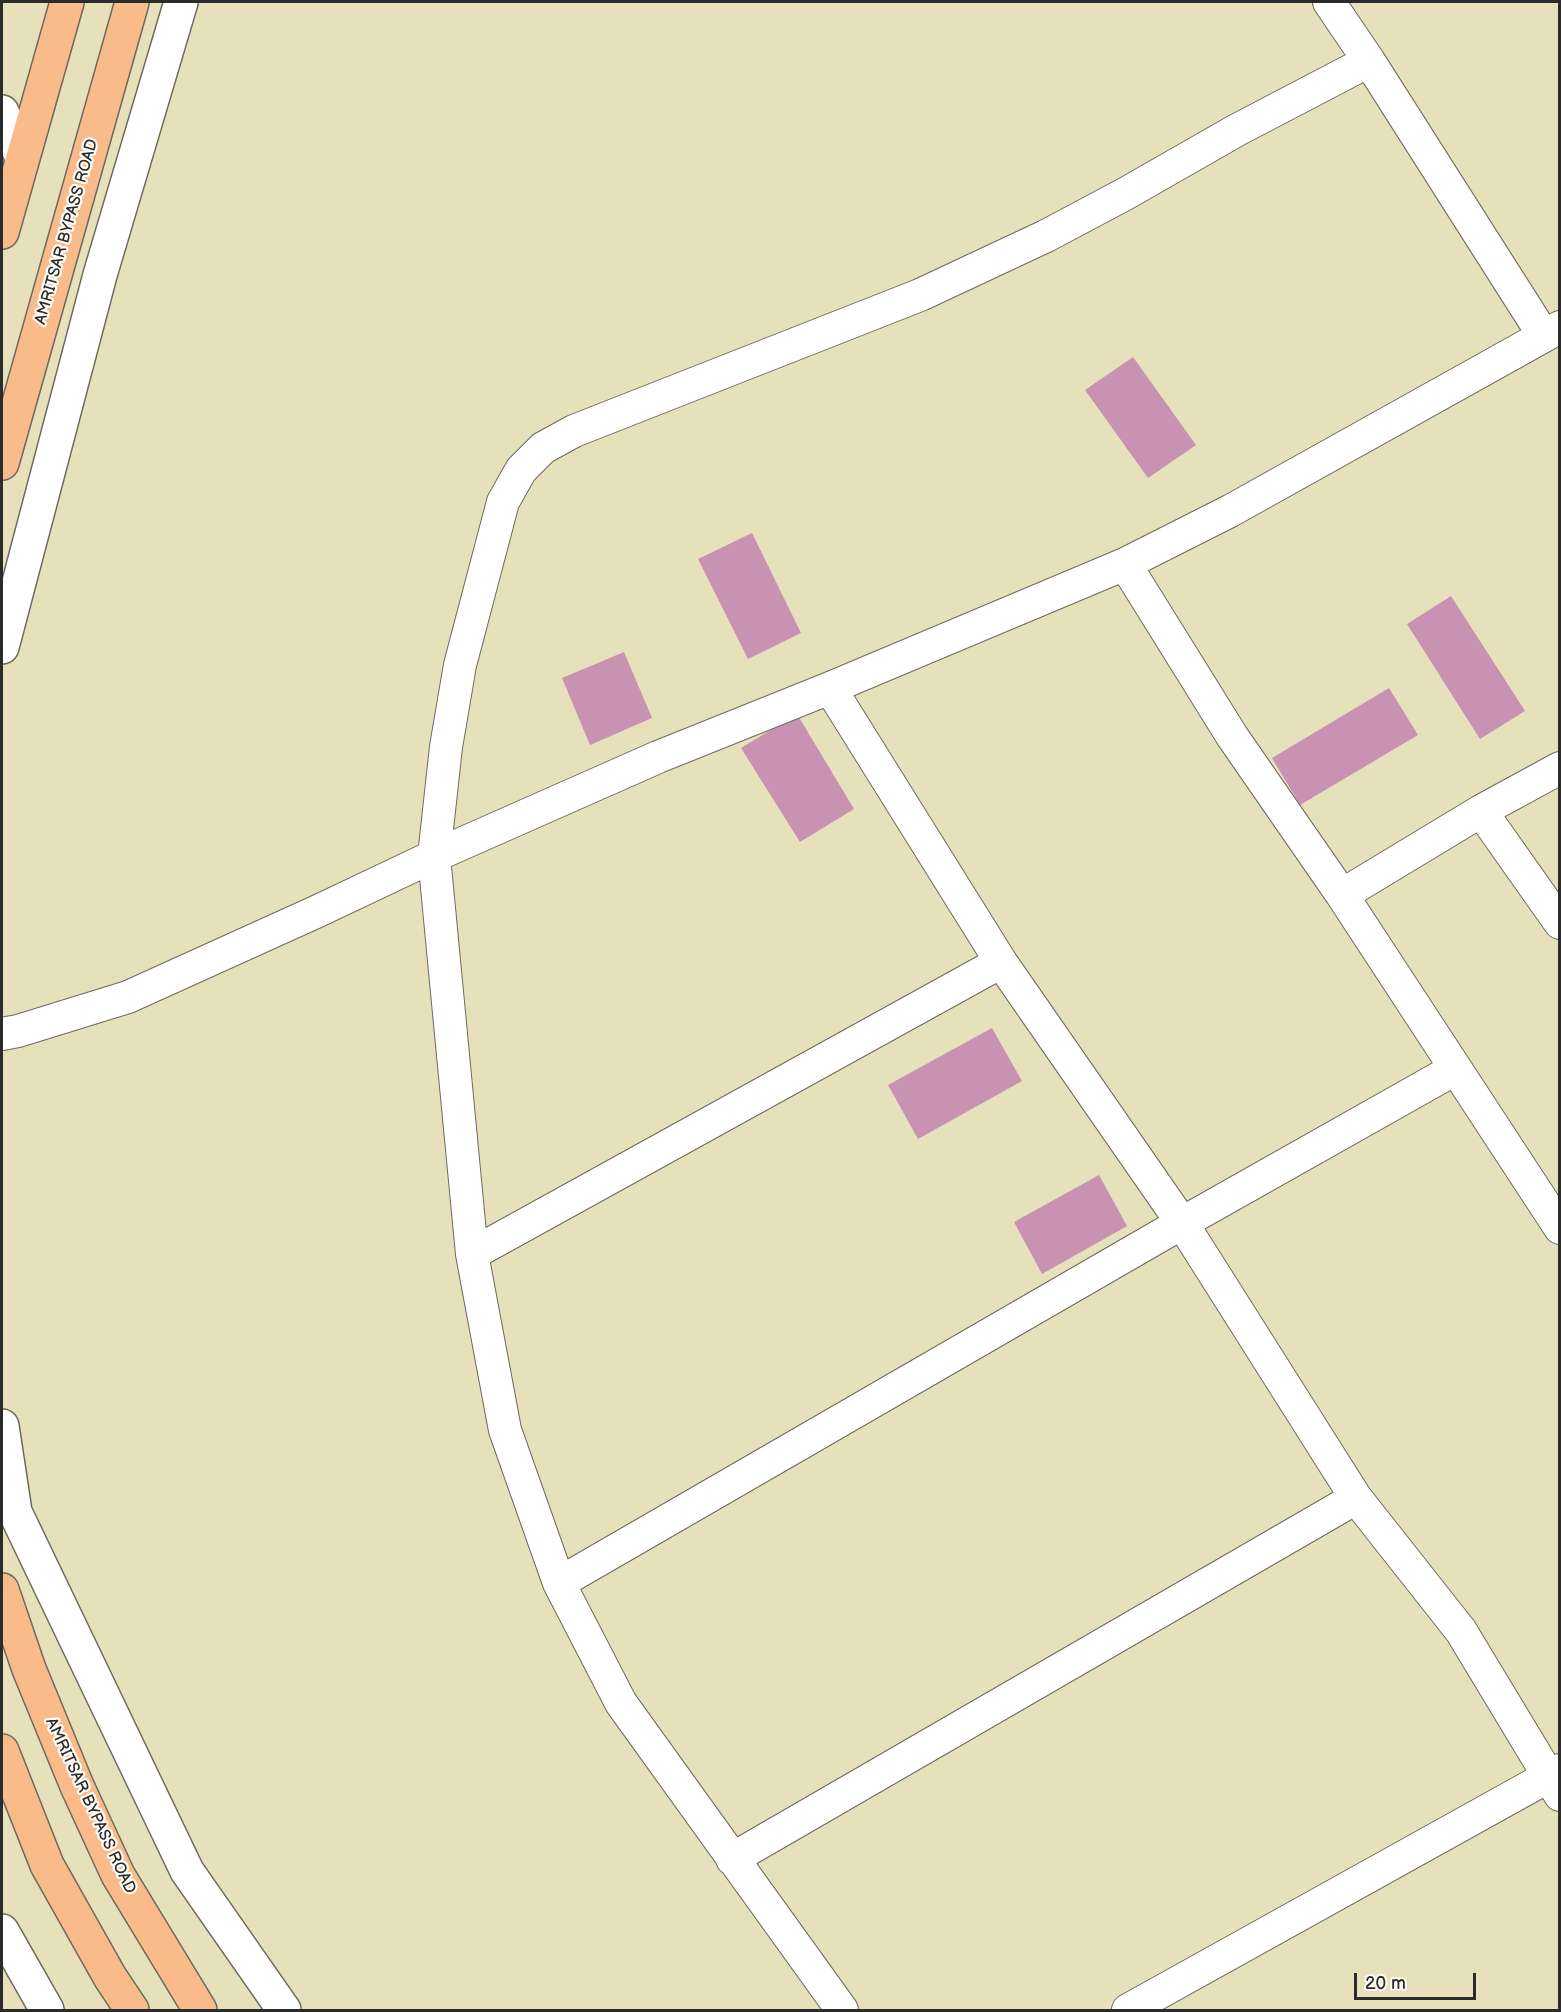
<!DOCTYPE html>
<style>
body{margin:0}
#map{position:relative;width:1561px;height:2012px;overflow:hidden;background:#e6e0bb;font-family:"Balsamiq Sans",sans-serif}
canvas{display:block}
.frame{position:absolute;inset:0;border:3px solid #2b2b2b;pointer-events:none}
.scale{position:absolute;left:1354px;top:1973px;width:122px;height:27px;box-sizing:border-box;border:3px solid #2b2b2b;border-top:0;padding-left:8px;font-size:18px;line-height:21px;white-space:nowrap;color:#2b2b2b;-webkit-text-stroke:4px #fdfcf7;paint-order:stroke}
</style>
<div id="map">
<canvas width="1561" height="2012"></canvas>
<div class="frame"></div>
<div class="scale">20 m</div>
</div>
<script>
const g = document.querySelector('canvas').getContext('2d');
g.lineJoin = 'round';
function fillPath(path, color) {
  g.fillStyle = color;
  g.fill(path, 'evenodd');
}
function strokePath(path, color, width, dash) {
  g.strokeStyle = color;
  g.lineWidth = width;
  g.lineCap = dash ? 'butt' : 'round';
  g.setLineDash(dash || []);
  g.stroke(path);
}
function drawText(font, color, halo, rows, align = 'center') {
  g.font = font + ' "Balsamiq Sans",sans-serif';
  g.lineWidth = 4.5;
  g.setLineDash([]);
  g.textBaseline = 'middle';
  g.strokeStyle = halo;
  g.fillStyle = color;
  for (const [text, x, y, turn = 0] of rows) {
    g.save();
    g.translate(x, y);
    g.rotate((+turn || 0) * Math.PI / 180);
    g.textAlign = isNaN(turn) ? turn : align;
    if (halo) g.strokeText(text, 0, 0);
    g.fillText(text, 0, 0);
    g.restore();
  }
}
fillPath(new Path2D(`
 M1133,357L1196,445L1148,478L1085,390Z
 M752,533L801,633L748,659L698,559Z
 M1451,596L1525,711L1480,739L1407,624Z
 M624,652L652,718L590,745L562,678Z
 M1389,688L1418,735L1300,805L1272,758Z
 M797,714L854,809L800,842L741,748Z
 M992,1028L1022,1081L918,1139L888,1085Z
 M1099,1175L1127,1226L1042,1274L1014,1222Z`), '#c892b3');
const minor = new Path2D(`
 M1329,2L1369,61L1544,336
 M1125,564L1232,736L1342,895L1560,1228
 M830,688L1001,962L1182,1223L1356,1498L1461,1631L1560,1795
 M1481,811L1560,923
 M1342,895L1481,811L1560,768
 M2,1034L18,1031L128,997L318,911L434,856L658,757L830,688L1125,564L1230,511L1560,327
 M472,1254L1001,962
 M559,1583L1182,1223L1455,1069
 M732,1859L1356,1498
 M842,2010L621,1703L559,1583L505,1430L472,1254L434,856L446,747L460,665L503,502L521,470L543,448L574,431L920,295L1046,236L1125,194L1237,130L1369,61
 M1128,2010L1560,1770`);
const tertiary = new Path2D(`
 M2,112L22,158
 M2,647L100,275L181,2
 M2,1426L15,1512L187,1871L284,2010
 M2,1931L47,2010`);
const trunk = new Path2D(`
 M2,232L67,2
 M2,463L132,2
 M2,1590L29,1669L77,1786L118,1875L200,2010
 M2,1751L47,1865L110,1977L132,2010`);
strokePath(minor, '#6c6a5d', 34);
strokePath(tertiary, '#6c6a5d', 36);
strokePath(trunk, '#6c6a5d', 36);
strokePath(minor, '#fff', 32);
strokePath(tertiary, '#fff', 33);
strokePath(trunk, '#fabb8b', 33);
drawText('16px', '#2b2b2b', '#fdfcf7', [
 ["AMRITSAR BYPASS ROAD",67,232,-74],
 ["AMRITSAR BYPASS ROAD",90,1806,65]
]);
</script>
